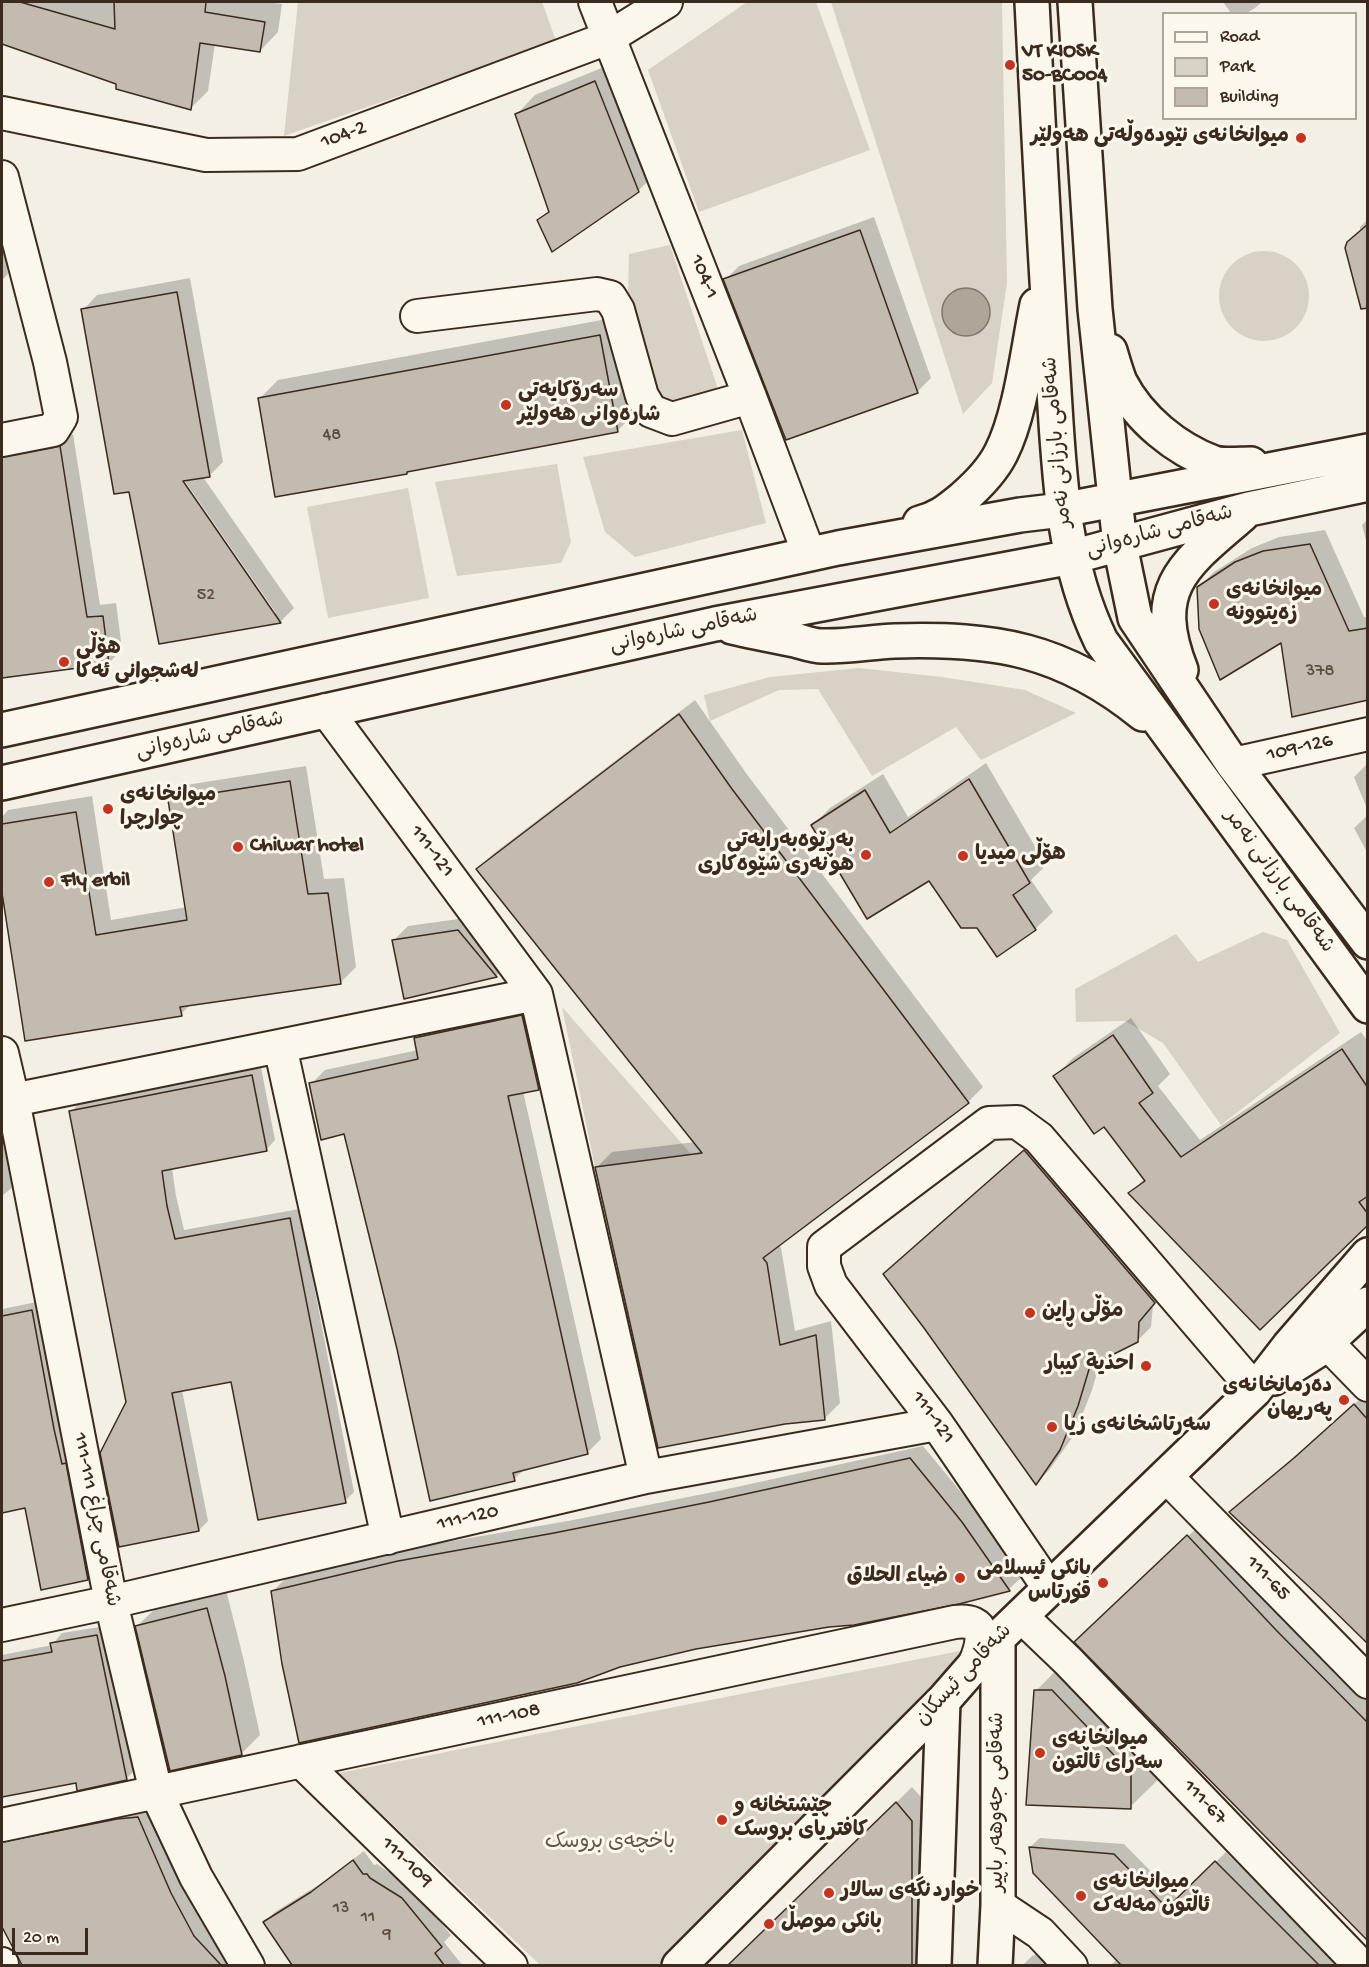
<!DOCTYPE html>
<meta charset="utf-8">
<style>
body{margin:0}
#map{position:relative;width:1369px;height:1967px;overflow:hidden;background:#f3efe4;font-family:"Gochi Hand",sans-serif}
canvas{display:block}
.frame{position:absolute;inset:0;border:3px solid #3b2a1e;pointer-events:none}
.legend{position:absolute;left:1162px;top:12px;width:195px;height:108px;box-sizing:border-box;background:#fbf7ec;border:2px solid #aea59a;margin:0;padding:8px 10px;list-style:none;font-size:18px;color:#3b2a1e}
.legend li{display:flex;align-items:center;gap:12px;height:30px}
.legend b{width:30px;border:2px solid #aea59a}
.scale{position:absolute;left:12px;top:1928px;width:76px;height:27px;box-sizing:border-box;border:3px solid #3b2a1e;border-top:0;padding-left:8px;font-size:18px;line-height:21px;white-space:nowrap;color:#3b2a1e;-webkit-text-stroke:4px #fbf7ec;paint-order:stroke}
</style>
<div id="map">
<canvas width="1369" height="1967"></canvas>
<div class="frame"></div>
<ul class="legend">
<li><b style="height:8px;background:#fbf7ec"></b>Road</li>
<li><b style="height:16px;background:#d8d1c6"></b>Park</li>
<li><b style="height:16px;background:#c3bbb0"></b>Building</li>
</ul>
<div class="scale">20 m</div>
</div>
<script>
const g = document.querySelector('canvas').getContext('2d');
g.lineJoin = 'round';
function fillPath(path, color) {
  g.fillStyle = color;
  g.fill(path, 'evenodd');
}
function strokePath(path, color, width, dash) {
  g.strokeStyle = color;
  g.lineWidth = width;
  g.lineCap = dash ? 'butt' : 'round';
  g.setLineDash(dash || []);
  g.stroke(path);
}
function drawText(font, color, halo, rows, align = 'center') {
  g.font = font + ' "Gochi Hand","Playpen Sans Arabic",sans-serif';
  g.lineWidth = 6;
  g.setLineDash([]);
  g.textBaseline = 'middle';
  g.strokeStyle = halo;
  g.fillStyle = color;
  for (const [text, x, y, turn = 0] of rows) {
    g.save();
    g.translate(x, y);
    g.rotate((+turn || 0) * Math.PI / 180);
    g.textAlign = isNaN(turn) ? turn : align;
    if (halo) g.strokeText(text, 0, 0);
    g.fillText(text, 0, 0);
    g.restore();
  }
}
fillPath(new Path2D(`
 M298,2H542L556,41L284,136Z
 M747,2H816L870,150L699,212L648,70Z
 M831,2H1002L1007,283L992,383L963,414Z
 M670,245L721,398L660,403L650,385L628,295L629,254Z
 M1219 296a45 45 0 1 1 90 0a45 45 0 1 1-90 0Z
 M742,430L766,523L635,557L605,532L583,457Z
 M557,464L571,542L561,563L457,576L435,482Z
 M408,488L429,598L328,618L307,507Z
 M859,668L942,677L1025,690L1076,713L981,760L956,727L872,776L818,689L779,690L710,721L704,695L770,677Z
 M1263,932L1287,940L1340,1033L1221,1125L1163,1043L1125,1021L1076,1022L1075,989L1176,934L1198,962Z
 M562,1007L692,1155L595,1167Z
 M975,1648L662,1965H540L339,1773Z`), '#d8d1c6');
const water = new Path2D(`
 M942 312a24 24 0 1 1 48 0a24 24 0 1 1-48 0Z`);
fillPath(water, '#afa69a');
strokePath(water, '#817468', 1.5);
fillPath(new Path2D(`
 M2,2H266L282,4L278,32L260,51L215,44L208,91L190,109L2,42Z
 M1223,2H1262L1255,8L1245,14L1231,13Z
 M614,63L657,172L638,191L539,220L550,209L517,114L535,95Z
 M874,217L931,378L917,392L725,280L739,266Z
 M1368,219V295L1348,242L1360,231V227Z
 M2,236L8,274L2,280Z
 M190,278L223,462L209,476L203,477L294,608L280,622L130,490L83,310L97,295ZM180,474L276,613H272L177,476Z
 M618,317L636,412L617,431L408,471L406,473L259,399L278,380Z
 M73,434L100,605L116,603L122,649L109,663L2,677V440L20,445Z
 M1368,519V548L1362,525Z
 M1325,530L1364,617H1368V698L1199,587L1214,572L1252,548L1279,537Z
 M695,700L746,773L983,1087L968,1102L779,1245L781,1248L795,1331L831,1321L840,1403L824,1419L597,1167L612,1152L695,1142L478,869L493,854Z
 M986,763L1046,865L1031,880L1053,912L1035,929L997,955L977,926L930,879L813,825L830,808L883,774L908,817Z
 M1368,763V811L1354,777Z
 M306,766L324,879L344,878L356,967L340,983L192,1003L181,1014L27,1039L2,883V817L8,810L92,796L111,920L187,907L170,801L186,785Z
 M1368,815V854L1354,828Z
 M473,917L510,962L496,976L394,940L408,926Z
 M536,1002L552,1074L539,1088L523,1091L601,1439L587,1453L526,1468L514,1479L398,1349L345,1132L311,1084L325,1070L418,1050L415,1038L429,1024Z
 M1131,1018L1170,1074L1158,1086L1200,1140L1361,1032L1368,1042V1223L1130,1193L1145,1178L1104,1125L1055,1076L1073,1058Z
 M261,1067L275,1140L266,1150L172,1168L176,1196L184,1230L299,1209L354,1492L345,1501L232,1380L182,1390L208,1521L199,1530L128,1402L71,1112L80,1102Z
 M2,1126L14,1186L2,1196Z
 M1039,1137L1169,1288L1153,1306L1151,1327L1137,1341L1101,1359L1092,1390L1074,1435L1050,1469L1037,1483L925,1327L885,1274Z
 M42,1301L98,1569L88,1579L26,1506L2,1512V1309Z
 M1366,1394L1368,1395V1642L1231,1512Z
 M923,1446L975,1509L1022,1577L1009,1589L959,1602L273,1591L286,1578L412,1548L568,1521L723,1490Z
 M1200,1525L1368,1700V1937L1168,1735V1770L1130,1807L1036,1691L1073,1653H1087L1088,1631Z
 M226,1590L243,1657L260,1735L241,1754L137,1626L156,1608Z
 M106,1626L136,1769L126,1779L77,1781L2,1796V1655L52,1645L62,1633Z
 M912,1787L928,1805L927,1966H730Z
 M152,1803L243,1966H24L2,1924V1827Z
 M1040,1838L1124,1844L1178,1899L1226,1852L1338,1966H1110L1117,1959L1030,1847Z
 M364,1851L374,1865L377,1864L412,1888L451,1935L444,1942L463,1966H294L265,1922L275,1912L323,1882Z
 M1050,1949L1065,1966H1022L1032,1956Z`), '#0003');
const building = new Path2D(`
 M2,2H20L115,29L114,2H206L205,12L265,22L260,52L200,43L191,110L116,89V84L2,44Z
 M595,81L639,192L552,252L537,220L549,212L515,114Z
 M1368,224V308L1361,309L1345,248L1347,242Z
 M860,230L918,393L786,440L723,279Z
 M177,292L210,477L183,481L281,623L159,644L129,492L114,494L81,309Z
 M600,335L618,432L407,472V474L275,497L258,398Z
 M60,446L87,617L103,616L109,664L2,678V457Z
 M1310,544L1349,631L1368,628V700L1292,717L1281,643L1220,680L1199,629L1197,587L1235,562L1263,551Z
 M679,714L732,789L969,1103L763,1258L767,1263L780,1345L816,1335L825,1420L785,1424L658,1448L595,1167L702,1153L476,869Z
 M969,779L1030,883L1013,895L1036,930L997,957L977,928H961L929,881L867,919L811,825L865,790L890,833Z
 M290,781L308,894L328,893L341,984L180,1007L182,1016L25,1041L2,893V824L76,812L96,935L187,920L168,800Z
 M458,930L497,977L404,999L392,940Z
 M522,1015L539,1090L508,1096L588,1454L513,1473L515,1481L430,1501L397,1349L344,1134L321,1140L309,1083L418,1059L414,1038Z
 M1113,1035L1153,1093L1139,1103L1181,1157L1342,1049L1368,1088V1196L1359,1202L1368,1214V1225L1260,1330L1128,1193L1145,1181L1104,1127L1094,1134L1053,1076Z
 M252,1075L267,1151L162,1171L167,1206L175,1239L290,1218L346,1503L258,1520L231,1382L204,1387L172,1393L199,1531L119,1547L100,1453L126,1402L69,1111Z
 M1024,1150L1155,1303L1139,1322L1138,1342L1090,1366L1078,1406L1060,1450L1036,1485L924,1328L883,1274Z
 M32,1310L54,1429L62,1464L66,1463L88,1580L41,1590L25,1508L2,1513V1316Z
 M1354,1404L1368,1420V1644L1320,1597L1229,1512L1294,1458Z
 M910,1458L962,1522L1010,1591L959,1604L854,1625L829,1627L696,1649L620,1667L577,1683L299,1743L282,1664L271,1591L398,1561L554,1533L709,1502Z
 M1187,1535L1276,1630L1368,1723V1941L1074,1642Z
 M207,1608L225,1676L242,1755L170,1771L135,1626Z
 M97,1635L127,1780L77,1791L76,1783L2,1797V1661L52,1652L50,1643Z
 M1034,1690H1052L1131,1773V1809L1026,1805Z
 M896,1802L912,1821V1965H728Z
 M138,1817L171,1893L194,1936L221,1965H22L2,1927V1842L117,1819Z
 M1029,1847L1114,1854L1167,1908L1215,1861L1319,1965H1121L1033,1873Z
 M353,1860L363,1874H367L370,1878L402,1898L442,1947L435,1953L444,1965H292L263,1922L311,1892Z`);
fillPath(building, '#c3bbb0');
strokePath(building, '#3b2a1e', 1.5);
const minor = new Path2D(`
 M595,2L750,397L809,554
 M2,113L206,155L298,154L608,38L666,2
 M2,177L50,362L61,417L53,430L2,440
 M417,316L597,294L610,297L618,310L642,396L651,411L672,419L750,397
 M326,710L536,994L646,1477
 M1233,764L1368,734
 M280,1046L388,1538
 M2,1053L13,1100L111,1602L156,1792L196,1877L248,1966
 M13,1100L536,994
 M1332,1348L1368,1385
 M1166,1476L1368,1682
 M1049,1588L937,1424L831,1285L824,1266V1247L989,1123L1017,1122L1039,1138L1255,1390
 M1021,1616L1068,1661L1361,1966
 M2,1625L111,1602L646,1477L937,1424
 M301,1761L511,1966
 M2,1825L955,1622C988,1618 984,1641 975,1663
 M998,1905L1040,1933L1071,1966
 M2,1964V1966`);
const major = new Path2D(`
 M1032,2C1038,121 1044,241 1052,360C1059,457 1058,552 1101,641L1368,1006
 M1075,2L1095,309L1120,545L1135,618L1233,764L1368,942
 M1110,351C1113,361 1116,372 1120,382C1139,419 1176,449 1214,463C1224,466 1240,464 1251,464
 M920,523C939,518 947,511 963,498C978,485 992,471 1001,453C1021,414 1028,348 1037,305
 M732,627C753,632 774,636 795,640C803,642 813,646 822,646C846,647 871,642 895,641C995,638 1063,649 1143,714
 M1181,670C1149,589 1183,565 1242,515
 M2,730L838,548L1020,515L1062,510L1368,451
 M2,783L715,624L1072,557L1249,509L1368,484
 M1274,1378L1318,1350L1368,1304
 M679,1966L943,1701L998,1638L1255,1390L1289,1346L1368,1255
 M934,1966L943,1701
 M995,1966L998,1905V1638`);
strokePath(minor, '#3b2a1e', 36);
strokePath(major, '#3b2a1e', 38);
strokePath(minor, '#fbf7ec', 32);
strokePath(major, '#fbf7ec', 33);
for (const [x, y, r, color] of [
 [1010,65,6,"#c8321e"],
 [1301,138,6,"#c8321e"],
 [506,405,6,"#c8321e"],
 [1214,604,6,"#c8321e"],
 [64,662,6,"#c8321e"],
 [108,809,6,"#c8321e"],
 [238,847,6,"#c8321e"],
 [866,855,6,"#c8321e"],
 [963,856,6,"#c8321e"],
 [49,882,6,"#c8321e"],
 [1030,1313,6,"#c8321e"],
 [1146,1366,6,"#c8321e"],
 [1344,1400,6,"#c8321e"],
 [1052,1427,6,"#c8321e"],
 [960,1578,6,"#c8321e"],
 [1103,1583,6,"#c8321e"],
 [1040,1753,6,"#c8321e"],
 [722,1820,6,"#c8321e"],
 [829,1893,6,"#c8321e"],
 [1081,1896,6,"#c8321e"],
 [769,1924,6,"#c8321e"]
]) {
  const dot = new Path2D();
  dot.arc(x, y, r, 0, 2 * Math.PI);
  g.fillStyle = color;
  g.fill(dot);
  strokePath(dot, '#fbf7ec', 2);
}
drawText('18px', '#5d4e42', null, [
 ["48",332,436],
 ["52",206,596],
 ["378",1320,672],
 ["13",341,1909],
 ["11",368,1918],
 ["9",387,1935]
]);
drawText('bold 21px', '#3b2a1e', '#fbf7ec', [
 ["VT KIOSK",1022,53],
 ["50-BC004",1022,77],
 ["میوانخانەی نێودەوڵەتی هەولێر",1289,138,"right"],
 ["سەرۆکایەتی",518,393],
 ["شارەوانی هەولێر",518,417],
 ["میوانخانەی",1226,592],
 ["زەیتوونە",1226,616],
 ["هۆڵی",76,650],
 ["لەشجوانی ئەکا",76,674],
 ["میوانخانەی",120,797],
 ["چوارچرا",120,821],
 ["بەڕێوەبەرایەتی",854,843,"right"],
 ["هونەری شێوەکاری",854,867,"right"],
 ["Chiwar hotel",250,847],
 ["هۆڵی میدیا",975,856],
 ["Fly erbil",61,882],
 ["مۆڵی ڕاین",1042,1313],
 ["احذية كيبار",1134,1366,"right"],
 ["دەرمانخانەی",1332,1388,"right"],
 ["پەریهان",1332,1412,"right"],
 ["سەرتاشخانەی زیا",1064,1427],
 ["بانکی ئیسلامی",1091,1571,"right"],
 ["قورتاس",1091,1595,"right"],
 ["ضياء الحلاق",948,1578,"right"],
 ["میوانخانەی",1052,1741],
 ["سەرای ئاڵتون",1052,1765],
 ["چێشتخانە و",734,1808],
 ["کافتریای بروسک",734,1832],
 ["میوانخانەی",1093,1884],
 ["ئاڵتون مەلەک",1093,1908],
 ["خواردنگەی سالار",841,1893],
 ["بانکی موصڵ",781,1924]
], 'left');
drawText('21px', '#3b2a1e', '#fbf7ec', [
 ["104-2",344,136,-20],
 ["104-1",703,277,68],
 ["شەقامی بارزانی نەمر",1059,442,-95],
 ["شەقامی شارەوانی",1160,533,-15],
 ["شەقامی شارەوانی",684,632,-12],
 ["شەقامی شارەوانی",210,737,-13],
 ["109-126",1300,749,-13],
 ["111-121",431,852,53],
 ["شەقامی بارزانی نەمر",1278,882,54],
 ["111-121",932,1418,54],
 ["111-120",468,1519,-13],
 ["شەقامی چراغ 111-111",95,1520,79],
 ["111-65",1267,1579,46],
 ["شەقامی ئیسکان",965,1676,-47],
 ["111-108",509,1717,-12],
 ["شەقامی جەوهەر باپیر",999,1802,-90],
 ["111-67",1204,1803,46],
 ["111-109",406,1863,44]
]);
drawText('21px', '#625448', '#fbf7ec', [
 ["باخچەی بروسک",610,1844]
]);
</script>
